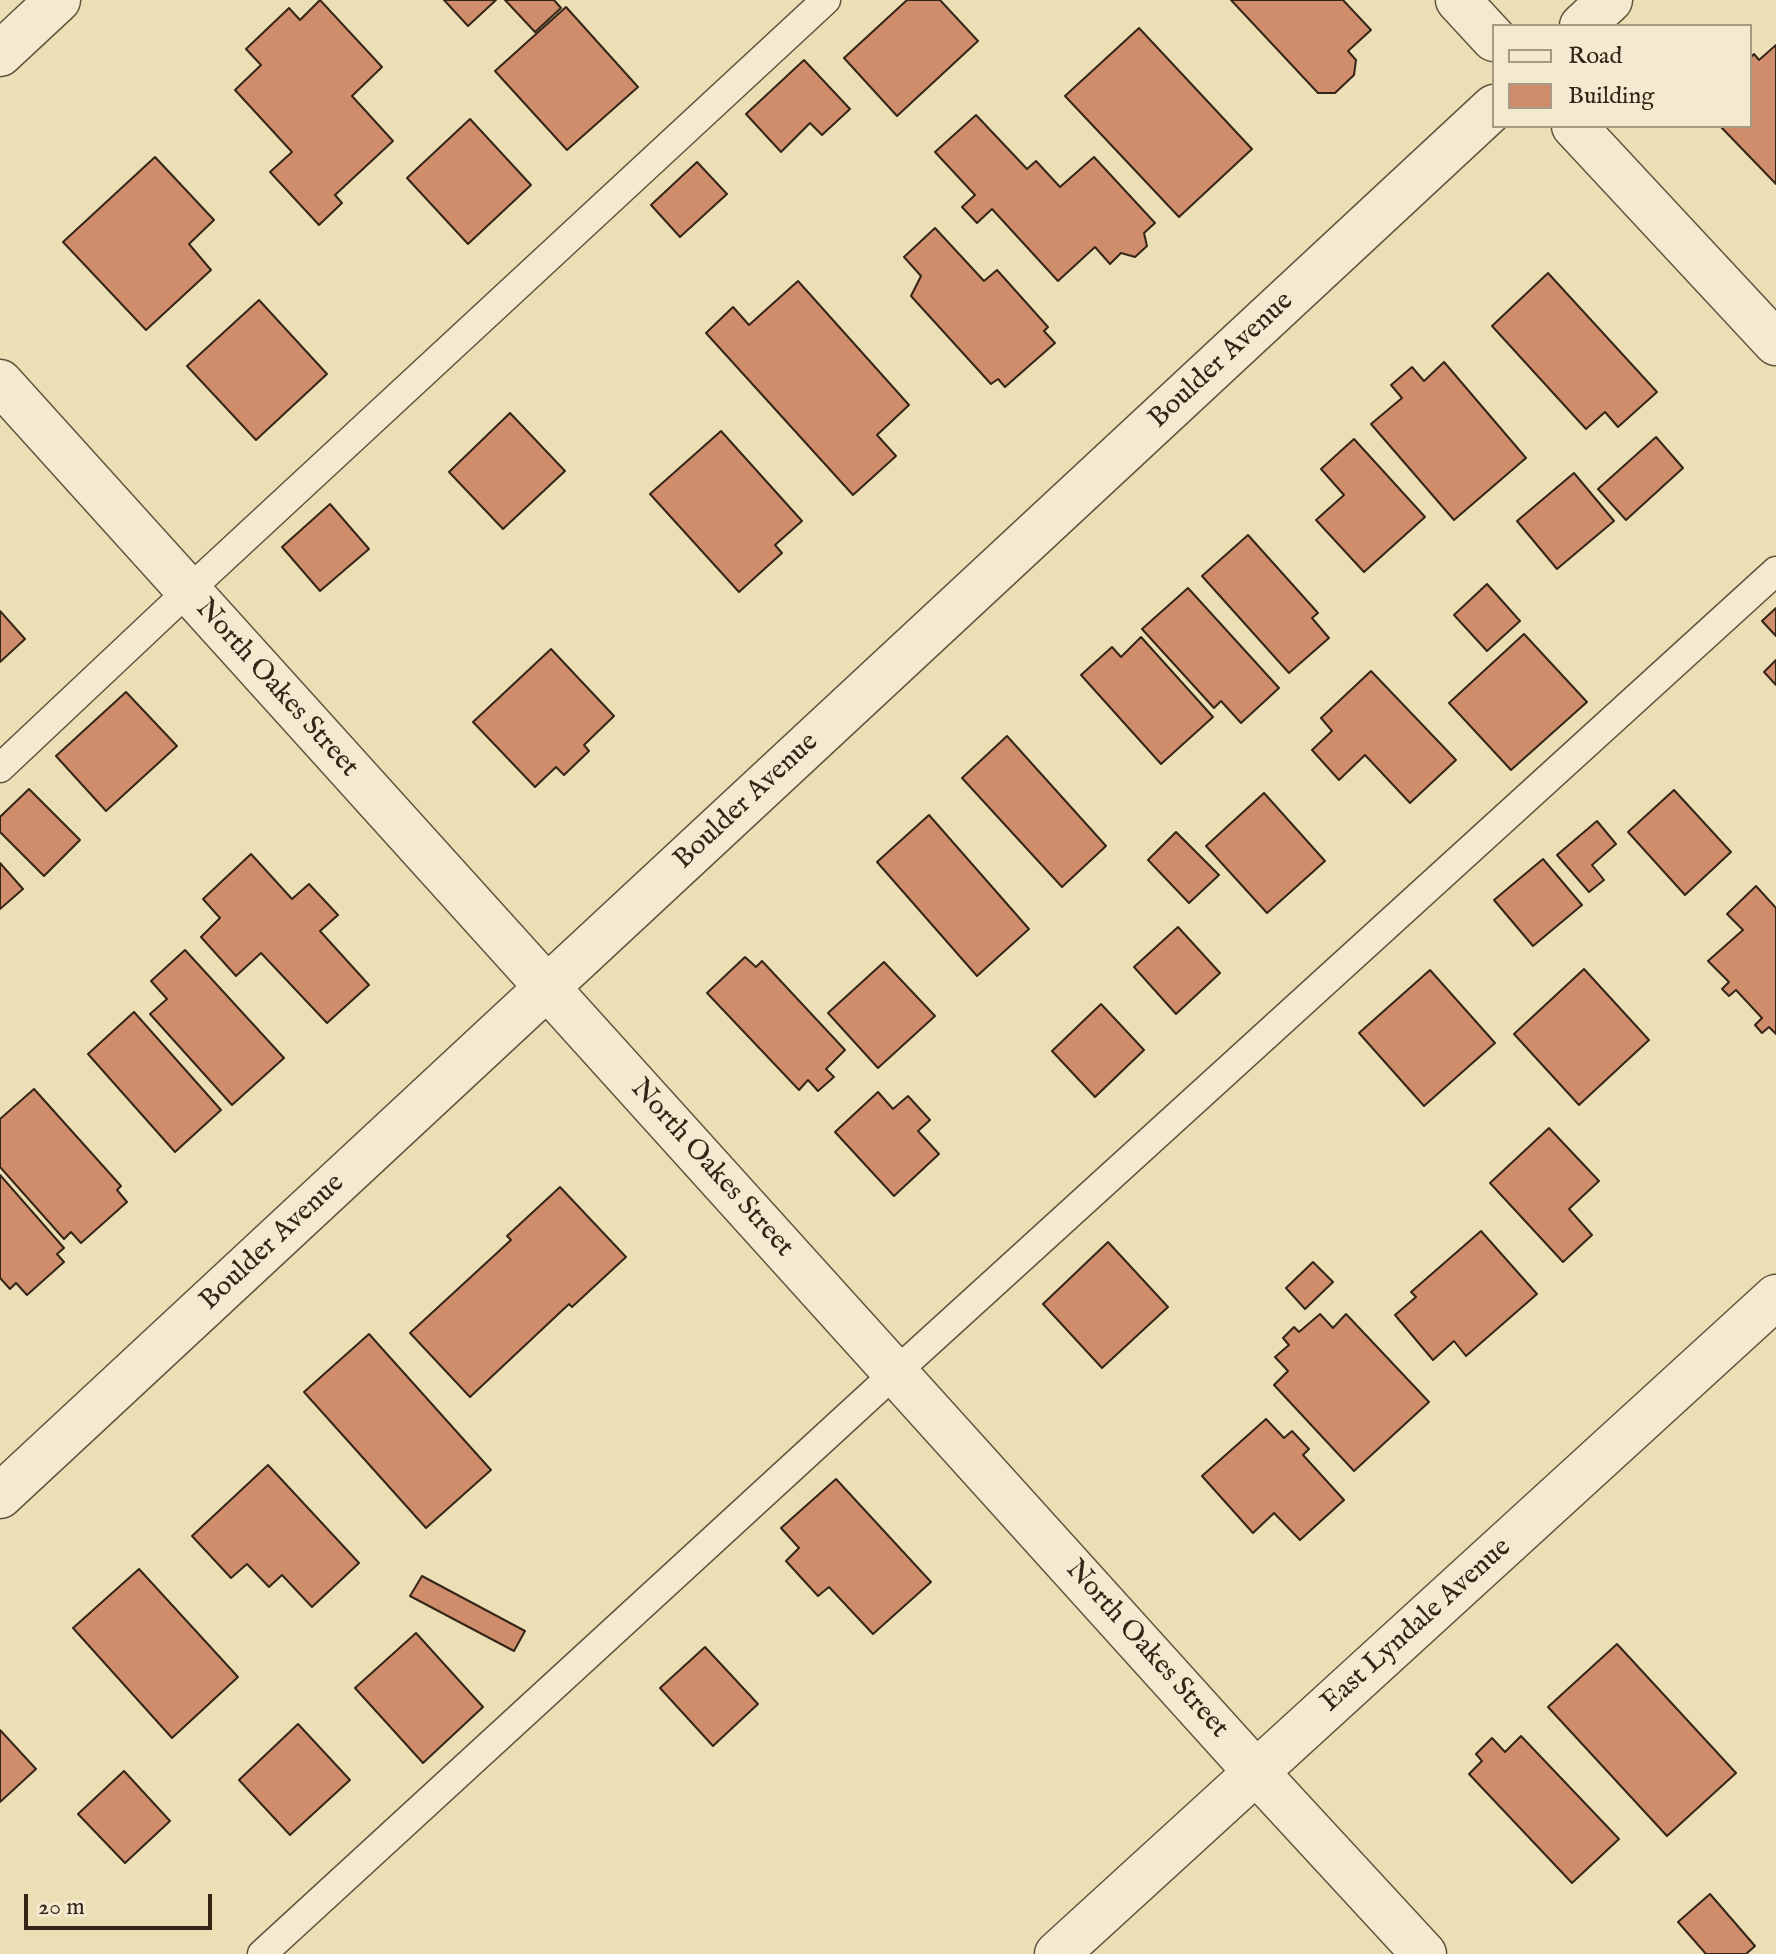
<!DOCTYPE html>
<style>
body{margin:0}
#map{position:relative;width:1776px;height:1954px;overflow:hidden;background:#eddfb5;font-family:"IM FELL English",serif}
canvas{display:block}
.legend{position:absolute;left:1492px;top:24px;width:260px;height:104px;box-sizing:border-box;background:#f3eacf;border:2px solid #a79b85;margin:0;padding:10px 14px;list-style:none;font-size:24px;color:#342516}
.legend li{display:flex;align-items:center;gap:16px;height:40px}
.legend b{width:40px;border:2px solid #a79b85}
.scale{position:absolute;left:24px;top:1894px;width:188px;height:36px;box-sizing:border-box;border:4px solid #342516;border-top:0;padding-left:10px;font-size:24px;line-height:28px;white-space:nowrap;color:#342516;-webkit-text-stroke:6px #f3eacf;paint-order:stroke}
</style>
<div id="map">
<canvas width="1776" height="1954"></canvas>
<ul class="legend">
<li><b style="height:10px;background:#f3eacf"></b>Road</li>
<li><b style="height:22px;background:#cf8d6c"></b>Building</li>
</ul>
<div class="scale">20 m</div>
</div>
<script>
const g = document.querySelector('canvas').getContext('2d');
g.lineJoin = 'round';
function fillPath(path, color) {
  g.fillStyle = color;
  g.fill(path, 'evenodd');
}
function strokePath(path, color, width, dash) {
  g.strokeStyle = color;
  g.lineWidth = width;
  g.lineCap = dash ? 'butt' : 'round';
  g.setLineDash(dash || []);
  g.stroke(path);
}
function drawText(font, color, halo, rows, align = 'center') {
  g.font = font + ' "IM FELL English",serif';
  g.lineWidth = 6;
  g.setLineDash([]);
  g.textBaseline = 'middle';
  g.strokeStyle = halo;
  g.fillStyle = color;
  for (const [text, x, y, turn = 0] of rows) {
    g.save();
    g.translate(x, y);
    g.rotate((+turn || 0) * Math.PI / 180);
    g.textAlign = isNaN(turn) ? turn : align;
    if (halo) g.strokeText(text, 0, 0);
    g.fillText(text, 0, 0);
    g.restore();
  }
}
const building = new Path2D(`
 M320,0L382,67L352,96L393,141L335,195L342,203L319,225L270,172L292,152L235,90L261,65L246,49L289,8L300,20Z
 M444,0H496L468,26Z
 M505,0H554L561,8L535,32Z
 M907,0H940L978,41L897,116L844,58Z
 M1231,0H1343L1371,30L1348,51L1356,60L1354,75L1335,93H1318Z
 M566,7L638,87L567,150L495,71Z
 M1139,28L1252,149L1179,217L1065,96Z
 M1776,45V184L1720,126H1750V58L1754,54L1759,60Z
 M804,60L850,109L822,135L810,123L781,152L746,114Z
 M976,115L1027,169L1036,161L1060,187L1094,157L1155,223L1144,233L1147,246L1135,257L1121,253L1110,264L1095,247L1058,281L992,209L977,223L962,207L975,195L935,152Z
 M470,119L531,185L468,244L407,178Z
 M155,157L214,220L189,244L211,270L146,330L63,242Z
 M697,162L727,194L680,237L651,205Z
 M935,228L984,281L997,270L1048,327L1044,331L1055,343L1005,387L998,379L991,384L911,296L921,276L904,257Z
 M1548,273L1657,392L1618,427L1605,412L1586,429L1492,326Z
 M798,281L909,405L877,435L896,456L853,495L706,333L733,307L749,325Z
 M259,300L327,374L256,440L187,366Z
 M1444,362L1526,458L1454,520L1371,424L1402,398L1391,385L1412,367L1424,381Z
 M510,413L565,471L503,529L449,472Z
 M721,431L802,521L775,545L782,553L739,592L650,494Z
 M1656,437L1683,468L1626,520L1598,489Z
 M1354,439L1425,517L1364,572L1316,520L1344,495L1321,469Z
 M1574,473L1614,521L1557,569L1517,521Z
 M330,504L369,549L320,591L282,547Z
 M1248,535L1318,613L1312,618L1329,638L1289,673L1202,576Z
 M1487,584L1520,621L1487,651L1454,615Z
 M1188,588L1279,688L1241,723L1221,701L1214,708L1142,629Z
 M1776,608V636L1762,621Z
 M0,611L25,639L0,662Z
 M1524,634L1587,702L1511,770L1449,703Z
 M1141,637L1213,717L1161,764L1081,675L1112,647L1121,657Z
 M551,649L614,716L584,745L589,751L564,775L556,767L535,787L473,722Z
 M1776,660V685L1764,672Z
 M1371,671L1456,760L1410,803L1365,755L1339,780L1312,750L1332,731L1321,718Z
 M126,692L177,746L106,811L56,756Z
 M1007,736L1106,846L1062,887L962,778Z
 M29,789L80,840L44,876L0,832V817Z
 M1674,790L1731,852L1685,895L1628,832Z
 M1264,793L1325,861L1267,913L1206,846Z
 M929,815L1029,929L977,976L877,862Z
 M1597,821L1616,844L1592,865L1604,880L1589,892L1557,855Z
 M1176,832L1219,875L1189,903L1148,860Z
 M251,854L292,899L309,884L338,915L320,931L369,985L327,1023L261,953L236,976L201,937L220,918L203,899Z
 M1543,859L1582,905L1533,946L1494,900Z
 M0,863L23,889L0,909Z
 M1756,886L1776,908V1034L1769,1027L1762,1033L1755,1025L1762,1018L1736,990L1729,996L1722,989L1729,982L1708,961L1743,930L1727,914Z
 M1178,927L1220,973L1176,1014L1134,967Z
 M185,950L284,1058L232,1105L150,1014L167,999L151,981Z
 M745,957L756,967L762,961L845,1050L826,1069L834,1077L818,1091L808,1080L799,1090L707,993Z
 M884,962L935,1016L878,1068L828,1013Z
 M1584,969L1649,1040L1579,1105L1514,1034Z
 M1430,970L1495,1043L1424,1106L1359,1033Z
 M1101,1004L1144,1050L1095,1097L1052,1051Z
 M134,1012L221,1110L175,1152L88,1054Z
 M34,1089L121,1186L117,1190L127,1202L81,1243L71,1232L64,1239L0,1167V1119Z
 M878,1092L893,1109L908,1096L930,1120L918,1131L939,1154L894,1196L835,1132Z
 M1549,1128L1599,1181L1569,1209L1592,1235L1563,1262L1490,1183Z
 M0,1175L64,1248L57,1254L64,1262L27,1295L16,1283L10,1289L0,1278Z
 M560,1187L626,1257L572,1307L569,1304L470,1397L410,1333L511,1240L507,1236Z
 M1481,1231L1537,1294L1466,1356L1454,1341L1433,1360L1395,1315L1416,1297L1411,1292Z
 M1108,1242L1168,1307L1102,1368L1043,1304Z
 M1313,1262L1333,1282L1305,1309L1286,1288Z
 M1320,1314L1333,1328L1346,1314L1429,1402L1354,1471L1274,1385L1288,1371L1275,1357L1289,1345L1283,1338L1294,1327L1299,1332Z
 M369,1334L491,1470L426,1528L304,1392Z
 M1266,1419L1284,1438L1292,1431L1309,1449L1303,1455L1344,1500L1300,1540L1274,1513L1253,1533L1202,1476Z
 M268,1465L359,1563L312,1607L282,1575L269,1587L247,1564L231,1578L192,1536Z
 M836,1479L931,1582L873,1634L829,1587L818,1596L786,1561L799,1548L781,1528Z
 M139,1569L238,1677L172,1738L73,1628Z
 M422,1576L525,1631L514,1651L410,1596Z
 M416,1633L483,1707L423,1763L355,1688Z
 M1617,1644L1736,1773L1667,1836L1548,1707Z
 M705,1647L758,1704L713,1746L660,1688Z
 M298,1724L350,1780L290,1835L239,1780Z
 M0,1730L36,1769L0,1802Z
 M1521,1736L1619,1839L1572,1883L1469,1774L1482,1761L1476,1754L1492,1738L1505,1752Z
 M124,1771L170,1821L125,1863L78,1814Z
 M1710,1894L1755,1946L1746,1954H1706L1678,1922Z`);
fillPath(building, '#cf8d6c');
strokePath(building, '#342516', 2);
const service = new Path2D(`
 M0,768L188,591L826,0
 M262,1954L895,1373L1776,571`);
const minor = new Path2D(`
 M1458,0L1494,39
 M1582,26L1610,0
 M0,54L58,0
 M1574,126L1776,343
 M0,382L1256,1772L1424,1954
 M0,1496L1494,107
 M1057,1954L1776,1297`);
strokePath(service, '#62543e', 31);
strokePath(minor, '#62543e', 47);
strokePath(service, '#f3eacf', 28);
strokePath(minor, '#f3eacf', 44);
drawText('28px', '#342516', '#f3eacf', [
 ["Boulder Avenue",1222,361,-43],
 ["North Oakes Street",276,689,48],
 ["Boulder Avenue",747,802,-43],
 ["North Oakes Street",711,1169,48],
 ["Boulder Avenue",273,1243,-43],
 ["East Lyndale Avenue",1417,1626,-42],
 ["North Oakes Street",1146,1650,48]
]);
</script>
